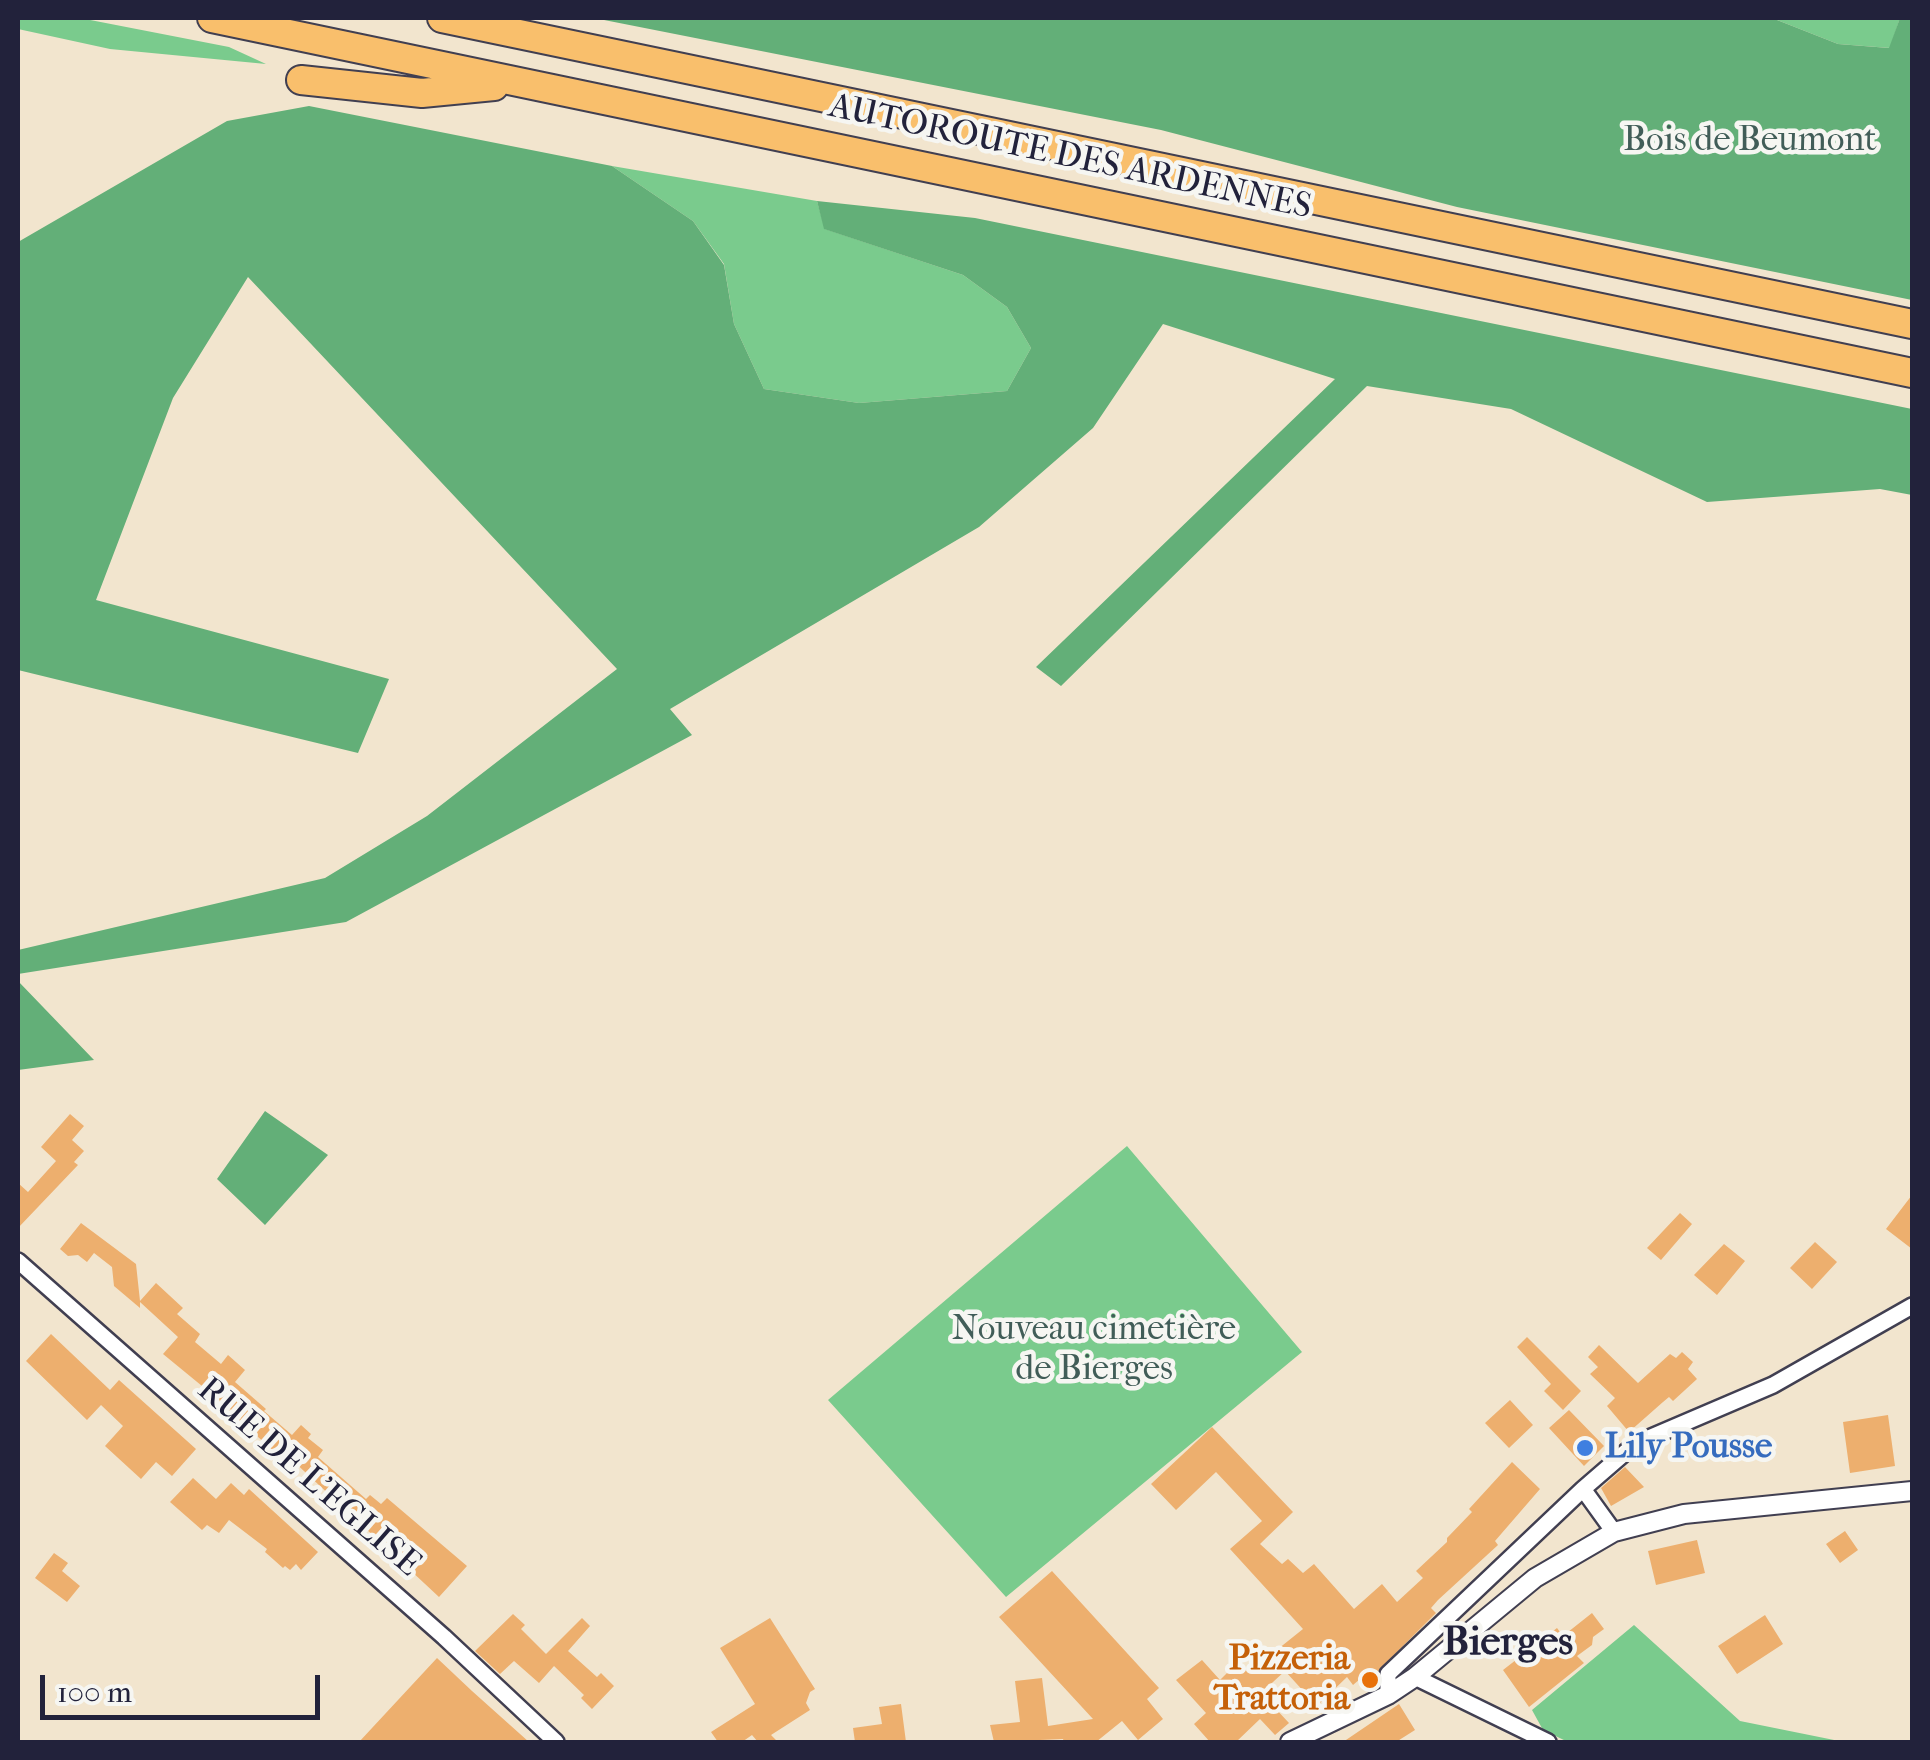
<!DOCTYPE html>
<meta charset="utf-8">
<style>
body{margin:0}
#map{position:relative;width:1930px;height:1760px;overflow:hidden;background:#f2e5ce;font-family:"IM FELL French Canon",serif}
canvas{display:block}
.frame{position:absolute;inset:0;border:20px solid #22223b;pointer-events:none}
.scale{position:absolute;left:40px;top:1675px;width:280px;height:45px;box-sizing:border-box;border:5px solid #22223b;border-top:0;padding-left:12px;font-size:30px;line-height:35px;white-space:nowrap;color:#22223b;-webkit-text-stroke:8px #f6f6f2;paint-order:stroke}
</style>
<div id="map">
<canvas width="1930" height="1760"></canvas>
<div class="frame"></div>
<div class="scale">100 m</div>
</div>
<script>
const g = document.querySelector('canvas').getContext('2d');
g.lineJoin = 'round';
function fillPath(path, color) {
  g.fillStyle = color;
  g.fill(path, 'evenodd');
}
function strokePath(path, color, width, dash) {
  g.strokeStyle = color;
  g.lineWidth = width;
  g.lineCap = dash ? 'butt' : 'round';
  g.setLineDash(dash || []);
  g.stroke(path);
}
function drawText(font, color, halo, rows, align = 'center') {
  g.font = font + ' "IM FELL French Canon",serif';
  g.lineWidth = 9;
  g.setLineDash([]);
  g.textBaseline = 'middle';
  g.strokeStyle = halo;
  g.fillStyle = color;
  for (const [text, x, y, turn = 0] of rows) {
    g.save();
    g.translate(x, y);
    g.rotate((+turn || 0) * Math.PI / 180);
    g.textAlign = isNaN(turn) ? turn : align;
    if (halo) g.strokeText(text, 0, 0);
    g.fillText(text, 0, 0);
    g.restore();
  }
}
fillPath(new Path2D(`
 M18,18H80L229,47L266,64L110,49L18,29Z
 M1772,18H1900L1890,48L1838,44Z
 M612,166L817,201L825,229L963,275L1007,307L1031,348L1007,391L859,403L764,389L734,324L724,264L693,221Z
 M1127,1146L1302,1352L1006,1597L828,1400Z
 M1634,1625L1740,1721L1844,1742H1568L1543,1730L1532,1710Z`), '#7acb8d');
fillPath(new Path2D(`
 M594,18H1772L1838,44L1889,48L1900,18H1912V300L1457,207L1161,130Z
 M309,106L612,166L693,221L724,265L734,324L764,389L859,403L1007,391L1031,348L1007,307L963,275L824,229L817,201L975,218L1912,409V495L1880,489L1707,502L1511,409L1367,386L1061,686L1036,667L1335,379L1163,324L1093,428L979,527L670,709L692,735L346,922L18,974V950L325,878L427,816L617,669L248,277L173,398L96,600L389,679L358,753L18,670V242L227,121Z
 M18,981L94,1060L18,1070Z
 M265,1111L328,1155L265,1225L217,1179Z`), '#63af78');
fillPath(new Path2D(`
 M70,1114L84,1126L72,1140L84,1151L74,1162L78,1165L18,1228V1183L28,1192L56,1161L41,1147Z
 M1912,1195V1249L1886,1229Z
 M1680,1213L1692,1224L1661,1260L1647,1248Z
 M81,1223L136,1264L140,1301L156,1283L183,1308L177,1314L200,1334L195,1342L221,1364L228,1355L245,1370L235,1382L266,1409L264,1411L292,1435L301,1425L311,1434L308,1438L323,1450L318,1457L366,1499L370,1495L381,1504L387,1498L467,1566L439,1597L290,1458L281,1468L271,1459L276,1453L239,1420L241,1418L163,1354L178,1337L140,1302V1308L114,1286L112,1267L94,1253L87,1262L78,1255L68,1256L60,1249Z
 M1815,1242L1837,1262L1812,1289L1790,1268Z
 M1724,1244L1745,1261L1717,1295L1694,1275Z
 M51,1334L110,1390L119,1380L196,1449L172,1476L156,1462L141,1479L105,1446L123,1426L101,1405L87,1420L26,1361Z
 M1527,1337L1581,1391L1563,1410L1544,1391L1551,1384L1517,1347Z
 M1599,1345L1638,1383L1670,1354L1676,1358L1682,1352L1693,1362L1688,1369L1697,1379L1673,1401L1669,1397L1663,1402L1629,1432L1607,1406L1615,1398L1590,1374L1598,1367L1588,1357Z
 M1510,1400L1533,1425L1509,1448L1485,1423Z
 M1569,1410L1604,1446L1584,1466L1549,1428Z
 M1888,1415L1895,1466L1850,1473L1843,1422Z
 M1212,1427L1293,1512L1260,1544L1282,1564L1288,1559L1303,1573L1314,1564L1354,1609L1382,1584L1397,1602L1423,1578L1416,1571L1447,1542V1538L1472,1512L1469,1509L1512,1462L1540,1489L1495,1541L1498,1545L1438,1600L1431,1608L1436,1613L1365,1684L1360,1679L1353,1685L1347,1677L1317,1706L1285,1671L1261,1693L1289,1723L1275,1735L1260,1719L1236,1742H1210L1194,1724L1206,1713L1176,1680L1202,1660L1220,1680L1238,1662L1248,1673L1303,1629L1230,1549L1262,1521L1216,1472L1176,1510L1151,1484Z
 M1625,1467L1644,1487L1611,1506L1601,1488Z
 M193,1478L216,1499L231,1483L244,1495L249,1489L318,1552L301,1570L296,1564L290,1570L285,1566L283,1568L265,1552L267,1549L229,1520L219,1533L207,1525L202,1530L170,1502Z
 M1845,1531L1858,1550L1840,1563L1826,1544Z
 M1697,1540L1705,1573L1656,1585L1648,1551Z
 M54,1553L68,1563L62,1571L80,1586L67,1602L35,1578Z
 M1052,1571L1159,1688L1147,1699L1163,1719L1138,1740L1122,1721L1096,1742H1064L1063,1739L994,1742L990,1725L1020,1722L1015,1681L1042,1678L1048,1726L1093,1719L999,1617Z
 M1592,1613L1604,1629L1593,1637L1592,1645L1577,1656L1584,1663L1529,1707L1503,1670L1557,1628L1563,1636Z
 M513,1614L525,1625L521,1629L546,1654L582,1618L590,1626L568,1651L597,1677L601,1673L614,1686L592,1709L581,1698L584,1695L554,1666L539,1683L514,1661L500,1674L475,1651Z
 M1765,1615L1783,1644L1737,1674L1718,1646Z
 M770,1618L815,1689L810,1692L806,1703L810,1710L771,1735L778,1742H758L752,1735L742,1742H718L711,1732L755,1704L720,1648Z
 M437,1658L472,1691L529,1742H359Z
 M901,1704L906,1742H855L853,1728L882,1724L879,1707Z
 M1399,1704L1415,1730L1396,1742H1343Z`), '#edaf6e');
const minor = new Path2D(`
 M18,1261L444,1637L556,1742
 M1614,1532L1583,1489L1635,1444L1773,1385L1912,1306
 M1415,1677L1548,1742
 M1388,1695V1674L1583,1489`);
const tertiary = new Path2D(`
 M1290,1742L1388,1695L1415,1677L1535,1578L1614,1532L1684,1514L1912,1491`);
const motorway = new Path2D(`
 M212,18L1912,373
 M442,18L1912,324
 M301,80L422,93L494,86`);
strokePath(minor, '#413f51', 20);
strokePath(tertiary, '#413f51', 22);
strokePath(motorway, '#413f51', 32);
strokePath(minor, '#fff', 15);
strokePath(tertiary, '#fff', 18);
strokePath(motorway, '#f9bf6c', 28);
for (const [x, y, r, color] of [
 [1585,1448,10,"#3f7fe0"],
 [1370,1680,10,"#e8710a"]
]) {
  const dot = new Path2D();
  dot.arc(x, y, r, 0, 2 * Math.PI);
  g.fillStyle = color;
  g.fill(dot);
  strokePath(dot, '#f6f6f2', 4);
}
drawText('35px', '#415d58', '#f6f6f2', [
 ["Bois de Beumont",1750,141],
 ["Nouveau cimetière",1094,1330],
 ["de Bierges",1094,1370]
]);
drawText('35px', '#22223b', '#f6f6f2', [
 ["AUTOROUTE DES ARDENNES",1070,158,12],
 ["RUE DE L'EGLISE",308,1478,41]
]);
drawText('bold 35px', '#366cbe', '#f6f6f2', [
 ["Lily Pousse",1605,1448]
], 'left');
drawText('bold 35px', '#c56008', '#f6f6f2', [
 ["Pizzeria",1350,1660],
 ["Trattoria",1350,1700]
], 'right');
drawText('bold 40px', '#22223b', '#f6f6f2', [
 ["Bierges",1508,1644]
]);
</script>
